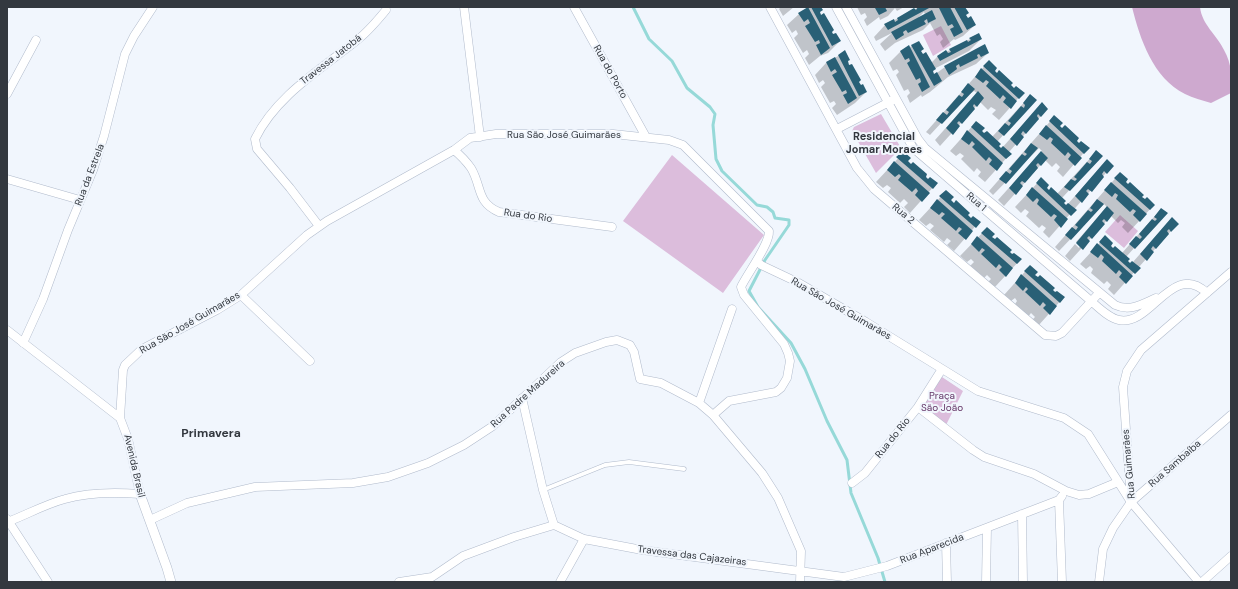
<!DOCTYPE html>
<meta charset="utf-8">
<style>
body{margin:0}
#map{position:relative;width:1238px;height:589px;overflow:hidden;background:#f1f6fd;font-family:"DM Sans",sans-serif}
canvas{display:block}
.frame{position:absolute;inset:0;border:8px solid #33383f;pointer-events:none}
</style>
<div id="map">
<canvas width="1238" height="589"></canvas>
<div class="frame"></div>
</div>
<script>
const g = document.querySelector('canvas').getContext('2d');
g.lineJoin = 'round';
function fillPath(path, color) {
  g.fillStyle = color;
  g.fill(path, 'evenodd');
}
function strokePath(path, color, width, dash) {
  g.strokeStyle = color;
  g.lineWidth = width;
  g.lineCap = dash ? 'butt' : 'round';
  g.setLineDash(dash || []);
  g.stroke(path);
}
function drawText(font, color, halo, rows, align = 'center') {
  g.font = font + ' "DM Sans",sans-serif';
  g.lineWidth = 4;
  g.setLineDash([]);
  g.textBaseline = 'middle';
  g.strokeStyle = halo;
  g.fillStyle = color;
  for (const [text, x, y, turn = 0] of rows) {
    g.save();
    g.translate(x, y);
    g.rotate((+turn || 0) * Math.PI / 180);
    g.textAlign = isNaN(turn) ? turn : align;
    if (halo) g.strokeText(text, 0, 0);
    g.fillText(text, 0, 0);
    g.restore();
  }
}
fillPath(new Path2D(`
 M941,26L951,45L933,56L923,35Z
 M881,114L901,148L876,173L852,131L854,127Z
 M672,155L764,235L723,293L623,221Z
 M1120,215L1138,231L1124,248L1105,232Z
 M942,377L963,391L946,425L922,407Z`), '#dcbddc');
fillPath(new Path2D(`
 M1132,7H1200C1202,25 1217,35 1224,50C1232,64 1232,78 1231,93L1211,103C1202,100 1193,98 1185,94C1153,78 1140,39 1132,7Z`), '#cea9cf');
fillPath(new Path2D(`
 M781,7H794L783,16L779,9Z
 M810,7H820L819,12L831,32L840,41L828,53L820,56L809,65L805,58L809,54L807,50L803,53L794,38L798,34L796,30L792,33L787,25L799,14Z
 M857,7H904L897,11L895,8L888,16L880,20L879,17L867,26L864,20L867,17L865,13L861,15Z
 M919,7H964L965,16L975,25L963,36L955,40L954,39L943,48L940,42L943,39L940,34L937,36L930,23L923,30L895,43L885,51L880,44L892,33L876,41L874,37L885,25ZM924,12L925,15L918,18Z
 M970,39H981L969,51L934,69L932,72L934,75L945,67L984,46L988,53L976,64L948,77L930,92L922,97L921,95L910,103L907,96L910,93L908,89L904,91L896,75L899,72L897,69L893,71L889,63L901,51L912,46L923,49L920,52L931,63L937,57Z
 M845,52L847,62L858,82L866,92L855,103L837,115L832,108L836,104L834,101L830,103L821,87L825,83L823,80L819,83L815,75L826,63Z
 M989,61L994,71L1014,89L1023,93L999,120L992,114L996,110L991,107L988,110L980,102L940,146L935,140L977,93L974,91L970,94L969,93L930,135L926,132Z
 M1030,96L1035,100L997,142V146L1001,149L1042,103L1047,109L1009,152L1010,154L985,182L978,176L981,172L977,168L974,172L961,159L964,156L960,153L956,156L950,151L976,122L984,134L992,137Z
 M1054,117L1059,126L1079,144L1088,148L1063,177L1057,171L1060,167L1056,163L1052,167L1045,160L1004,206L998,200L1042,151L1039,148L993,195L989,191Z
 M1096,152L1101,156L1062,198V203L1066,206L1107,160L1112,166L1049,238L1043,232L1046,228L1042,225L1039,228L1026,216L1029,212L1025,209L1021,213L1015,207L1041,179L1049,191L1057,194Z
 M903,153L906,162L928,180L936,184L910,213L904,207L908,203L904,199L900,203L888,192L891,188L887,185L883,188L876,182Z
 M1120,173L1125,182L1141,197L1154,205L1128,233L1122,227L1125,223L1121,220L1118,223L1111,216L1070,261L1065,256L1075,244L1079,248L1080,246L1076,242L1107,207L1104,204L1059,251L1055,247Z
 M946,191L949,200L971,219L979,222L954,251L947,245L951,241L947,238L944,242L930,230L934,226L930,223L926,226L919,220Z
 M1161,209L1166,213L1126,257V261L1130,264L1132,263L1172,218L1171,231L1114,295L1108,289L1111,285L1107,281L1104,284L1091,273L1093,269L1090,266L1086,269L1080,264L1105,237L1113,249L1122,253Z
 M987,228L991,237L1009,252L1021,259L994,288L988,282L991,279L987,275L984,278L970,266L974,262L971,259L967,262L960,256Z
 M1030,266L1034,275L1052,290L1064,297L1038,326L1032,320L1035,317L1031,313L1028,317L1015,304L1017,301L1015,298L1011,301L1004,295Z`), '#0003');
strokePath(new Path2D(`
 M633,7L649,39L672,61L687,88L710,107L715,114L713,125L716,159L722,171L757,205L767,207L773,212L775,218L789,220V225L765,260L749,291L758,307L791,343L805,369L827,421L847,460L851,493L878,558L885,582`), '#96d9d8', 3);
fillPath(new Path2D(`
 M808,7L830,48L821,55L816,45L820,43L819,40L815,42L805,26L810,23L808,19L804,22L798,13Z
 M811,7H821L823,10L820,12L821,15L824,13L834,30L832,32L833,34L836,33L841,41L832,46Z
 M885,7L887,11L879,15L875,8Z
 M918,7H931L888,30L884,24L894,19L895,22L898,20L897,18L914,8L916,10Z
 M941,7H950L963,32L954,37L950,29L954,27L952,24L948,26L939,8Z
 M954,7H965L969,13L966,15L968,18L971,16L976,25L967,30Z
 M932,10L936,19L928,23L927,19L924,21L926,24L908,33L906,30L903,32L904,35L896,40L891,32Z
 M979,33L982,39L940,61L937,56L946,50L948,53L951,52L949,49L967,40L968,42L971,40L969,38Z
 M919,41L924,49L921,51L923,54L926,52L936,69L933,71L934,74L937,72L942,81L934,86L911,45Z
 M985,44L989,53L981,57L979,54L977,55L978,58L960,67L959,64L956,66L957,69L949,75L944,66Z
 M909,45L930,87L922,92L918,84L921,82L920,78L916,80L907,63L910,61L909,58L905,60L900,51Z
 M845,50L850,60L848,61L849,65L852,64L861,80L859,82L861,85L863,84L867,92L859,96L838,55Z
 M835,57L857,98L848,104L843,95L847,93L846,90L842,92L832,75L837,72L835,69L831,72L826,62Z
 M989,60L997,68L995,71L997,73L999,70L1013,83L1011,85L1014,88L1016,86L1025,93L1019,99L983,66Z
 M981,68L1017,101L1011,109L1003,102L1006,98L1003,95L1000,99L986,86L989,82L986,80L983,83L975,77Z
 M968,83L975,89L942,124L936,120L943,112L947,115L949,112L946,110L959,95L962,97L964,94L961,92Z
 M978,91L984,98L977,107L974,104L973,106L975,109L962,124L959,121L957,123L960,126L953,135L946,128Z
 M1030,94L1037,100L1004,136L998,131L1005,123L1009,126L1011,123L1008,121L1021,106L1024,108L1025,105L1023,103Z
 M1042,102L1048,109L1041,117L1038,114L1037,116L1039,119L1026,134L1023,131L1021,134L1024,137L1017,146L1010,139Z
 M1054,115L1063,123L1060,126L1062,128L1065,125L1079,138L1077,141L1079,143L1081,141L1090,148L1084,154L1049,121Z
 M976,121L985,128L982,131L984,133L987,131L1001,144L999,146L1001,148L1003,146L1012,154L1006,159L971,127Z
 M1046,125L1082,158L1075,166L1068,159L1071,155L1068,152L1065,156L1051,143L1053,139L1050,137L1047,140L1039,134Z
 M967,130L1003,163L997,171L989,164L992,160L989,157L986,161L972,147L975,144L972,141L969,145L961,139Z
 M1031,143L1038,148L1006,184L999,179L1006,171L1010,174L1012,171L1009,169L1022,154L1025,156L1027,154L1024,152Z
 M1096,150L1103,156L1070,191L1064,187L1071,179L1075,181L1077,179L1074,177L1087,162L1090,164L1092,161L1089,159Z
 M903,151L911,158L908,161L911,164L913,162L927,174L926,177L928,179L930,177L938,183L933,189L896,157Z
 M1041,151L1048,158L1041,166L1038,163L1036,165L1038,168L1025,183L1022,181L1020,183L1023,186L1016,195L1009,188Z
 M1107,159L1114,166L1107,174L1104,171L1102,174L1104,177L1092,192L1088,189L1086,191L1089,194L1082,203L1075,196Z
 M894,161L930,193L922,202L915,195L918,191L916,188L912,192L898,180L901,176L899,174L895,177L887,170Z
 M1120,172L1128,179L1126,182L1128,184L1130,182L1144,195L1142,197L1145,199L1147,197L1155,205L1150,210L1114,178Z
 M1041,177L1049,185L1047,188L1049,190L1051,187L1066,201L1064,203L1066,205L1068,203L1077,210L1071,216L1036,183Z
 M1111,182L1147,214L1140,222L1133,215L1136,211L1133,209L1130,212L1116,199L1118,195L1115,193L1112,197L1104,190Z
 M1032,187L1068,219L1061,228L1054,220L1057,216L1054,214L1051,217L1037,204L1039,200L1037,198L1033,202L1026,195Z
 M946,190L954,197L951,200L954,203L956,200L970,213L968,215L971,218L973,216L981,222L976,228L939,196Z
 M937,199L973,231L966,240L958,233L962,229L959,227L956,231L941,218L945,214L942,212L939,215L930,208Z
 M1097,199L1104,204L1071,240L1065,235L1072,227L1076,230L1078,227L1075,225L1088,210L1091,212L1093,210L1090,208Z
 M1107,206L1114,213L1107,222L1104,219L1102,221L1105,224L1092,239L1089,236L1087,238L1090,241L1083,250L1076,243Z
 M1161,208L1168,213L1135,249L1129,244L1136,236L1140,239L1142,237L1139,234L1152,219L1155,221L1157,219L1154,217Z
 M1172,217L1179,224L1171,232L1169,229L1167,231L1169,234L1156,249L1153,246L1151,249L1154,252L1147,261L1140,254Z
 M987,227L995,234L992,237L995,239L997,237L1012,250L1010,252L1012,254L1014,253L1022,259L1017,264L981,233Z
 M1105,235L1113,243L1111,246L1113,248L1115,246L1130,259L1128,261L1130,263L1132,261L1141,268L1135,274L1099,242Z
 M977,236L1013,268L1006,277L999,270L1002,267L999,264L996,268L981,254L985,250L982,248L979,252L971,244Z
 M1097,243L1133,276L1126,284L1119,277L1122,273L1119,270L1116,274L1102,261L1104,257L1101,254L1098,258L1090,252Z
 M1030,265L1038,272L1035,275L1038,277L1040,275L1055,288L1053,290L1055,292L1057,291L1065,297L1060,303L1024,271Z
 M1021,274L1057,306L1050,315L1043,308L1046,305L1043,302L1040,306L1025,292L1028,289L1026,287L1023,291L1015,283Z`), '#296076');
const service = new Path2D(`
 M543,490L605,465L629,462L684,469`);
const minor = new Path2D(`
 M464,7L480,137
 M574,7L646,137
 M770,7L857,168L874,189L1045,335L1056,336L1062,333L1099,293
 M836,7L913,148L1091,301C1099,308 1109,318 1119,320C1151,327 1172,260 1207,293
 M846,7L918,139L925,148L1115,305C1130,312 1142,304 1156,298
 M7,94L36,40
 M837,129L893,100
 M454,150C460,155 466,161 471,168C482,186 476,202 499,212L612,227
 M7,179L80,200
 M319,226L290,188L257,149L255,139C276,96 320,70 356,41C368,32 377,21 386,10
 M757,261L761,265L797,282L866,322L978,391L1064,418L1088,434L1131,502L1199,582
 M241,295L310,361
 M7,330L120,418L128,439L140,494C114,492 89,492 65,499C46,504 28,514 10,521
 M23,343L43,299L68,230L93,170L104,136L125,54L134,36L153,7
 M522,398L543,490L554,525
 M699,403L732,309
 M918,407L973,450L984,457L1034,474L1066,491L1079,495L1089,494L1118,482
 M120,418L123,370L125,365L142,349L217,310L241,295L307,235L327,221L454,150L470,138L496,134H613L669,140L683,145L769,231C770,244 747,274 741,287L744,295L784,344L788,353L790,361L787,378L781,388L776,392L729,401L713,415
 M852,483L865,473L918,407L942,369
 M1131,501L1123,387L1127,371L1141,350L1231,272
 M1022,514L1023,582
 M7,519L48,582
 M150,520L187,503L255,487L353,483L388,477L428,463L464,445L493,426L561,362L575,353L606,342L617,340L630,345L634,352L640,379L661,383L699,403L713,415L762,473L778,498L801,551L800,582
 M946,543L947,582
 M399,582L432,577L463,556L514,537L554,525L584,539L642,550L844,577L887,566L1059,500
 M560,582L584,539
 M986,582L987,528
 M1062,582L1059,500L1062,496
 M1099,582L1103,549L1113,528L1131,502L1231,415
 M1202,582L1231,556`);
const tertiary = new Path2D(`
 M140,494L167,568L171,582`);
strokePath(service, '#b0bacb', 5);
strokePath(minor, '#b0bacb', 9);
strokePath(tertiary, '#b0bacb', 10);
strokePath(service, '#fff', 4);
strokePath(minor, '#fff', 8);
strokePath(tertiary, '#fff', 9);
drawText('10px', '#33383f', '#f1f6fd', [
 ["Travessa Jatobá",331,60,-38],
 ["Rua do Porto",610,72,61],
 ["Rua São José Guimarães",564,135],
 ["Rua da Estrela",90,175,-69],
 ["Rua 1",976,202,41],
 ["Rua 2",903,214,40],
 ["Rua do Rio",528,216,8],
 ["Rua São José Guimarães",841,309,30],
 ["Rua São José Guimarães",190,323,-30],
 ["Rua Padre Madureira",528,394,-42],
 ["Rua do Rio",893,438,-51],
 ["Rua Guimarães",1129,464,-95],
 ["Rua Sambaíba",1175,464,-41],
 ["Avenida Brasil",134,466,77],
 ["Rua Aparecida",932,549,-21],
 ["Travessa das Cajazeiras",692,556,7]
]);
drawText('10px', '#643566', '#f1f6fd', [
 ["Praça",942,396],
 ["São João",942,408]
]);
drawText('bold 11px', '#33383f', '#f1f6fd', [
 ["Residencial",884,137],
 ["Jomar Moraes",884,150]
]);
drawText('bold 12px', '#33383f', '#f1f6fd', [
 ["Primavera",211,434]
]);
</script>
